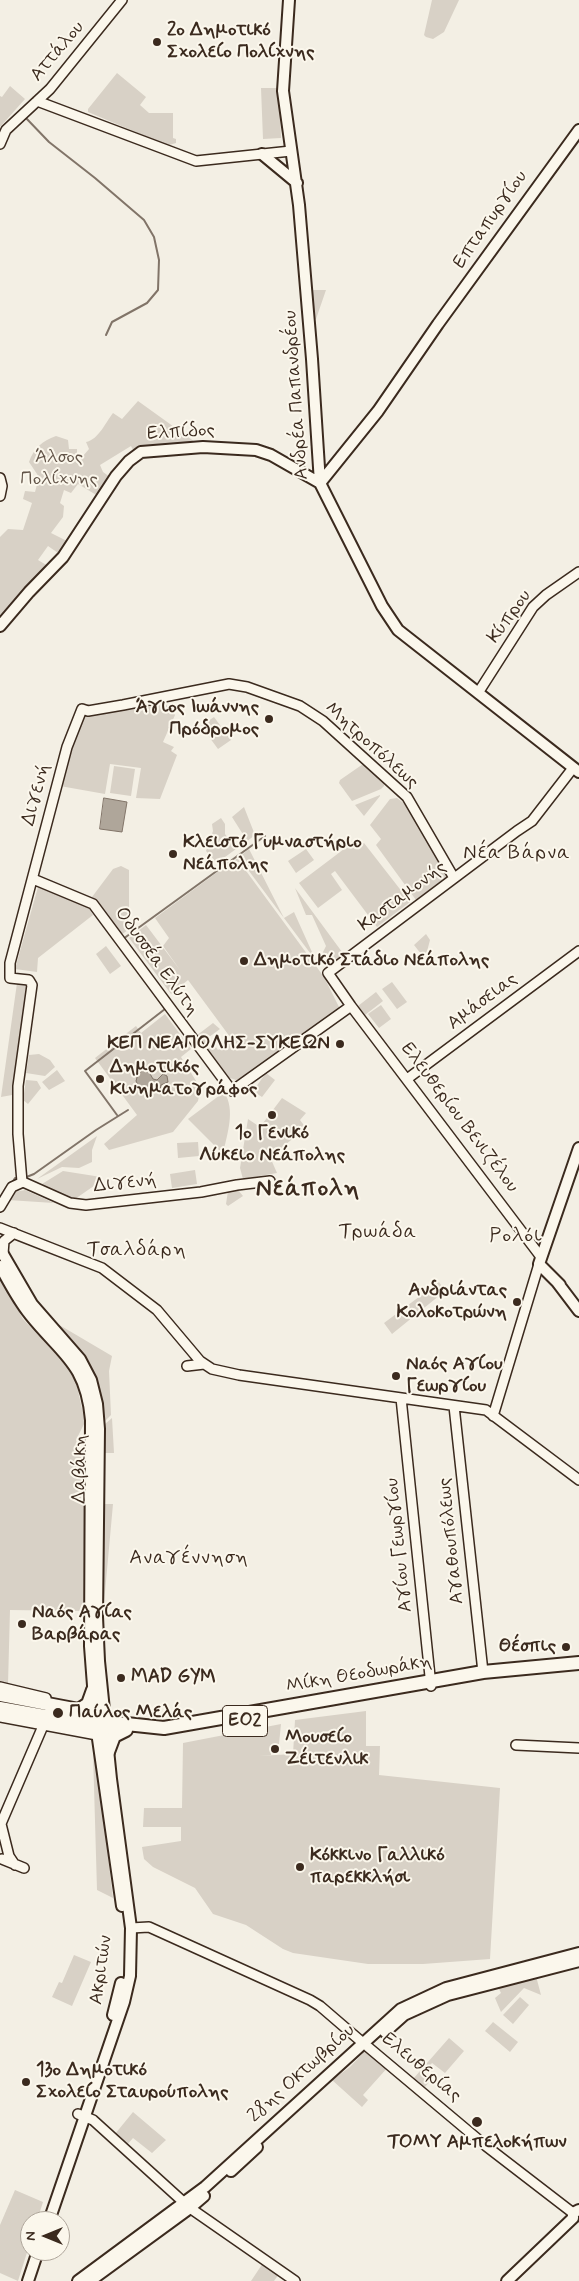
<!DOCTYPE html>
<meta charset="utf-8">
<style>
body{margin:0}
#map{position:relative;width:579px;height:2281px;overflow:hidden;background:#f3efe4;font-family:Mynerve,sans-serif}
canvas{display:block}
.north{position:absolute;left:20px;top:2211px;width:50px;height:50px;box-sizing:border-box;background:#fbf7ec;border:1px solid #aea59a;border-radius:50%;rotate:270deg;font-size:14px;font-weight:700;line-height:20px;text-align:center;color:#3b2a1e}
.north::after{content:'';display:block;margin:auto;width:18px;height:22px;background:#3b2a1e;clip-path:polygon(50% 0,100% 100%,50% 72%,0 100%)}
</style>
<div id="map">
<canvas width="579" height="2281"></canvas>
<div class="north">N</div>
</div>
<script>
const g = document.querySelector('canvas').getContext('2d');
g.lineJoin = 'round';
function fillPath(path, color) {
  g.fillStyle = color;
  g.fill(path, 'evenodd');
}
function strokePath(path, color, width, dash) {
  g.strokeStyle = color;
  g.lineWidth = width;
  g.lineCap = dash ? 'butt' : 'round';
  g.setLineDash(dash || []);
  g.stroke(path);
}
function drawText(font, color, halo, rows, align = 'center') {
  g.font = font + ' Mynerve,sans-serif';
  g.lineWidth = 4;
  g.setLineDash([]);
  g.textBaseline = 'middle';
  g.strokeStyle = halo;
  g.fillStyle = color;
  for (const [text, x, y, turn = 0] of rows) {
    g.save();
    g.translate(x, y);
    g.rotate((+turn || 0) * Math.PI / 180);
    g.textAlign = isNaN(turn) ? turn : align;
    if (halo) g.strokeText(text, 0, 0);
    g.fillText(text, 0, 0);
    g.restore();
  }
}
fillPath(new Path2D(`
 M432,0H459L444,32L433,39L426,37L424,35Z
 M117,73L146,97L140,105L149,113H173V138L176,139V143L169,145L162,143L88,112V109Z
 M10,86L25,99L0,127V96L2,97Z
 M261,88H279L281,138L263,139Z
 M313,290H326L316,319H313Z
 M138,401L195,442L194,445L133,450L131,446L100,465L103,472L110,477L98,496L78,484L71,493L64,490L60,503L64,506L63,517L51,533L69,542L61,555L48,546L38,560L48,566L0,621V537L8,529L23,530L32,503L23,499L25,491L35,492L39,477L29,462C34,448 42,441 56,436L68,440L69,449H77V455L83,456L89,449L86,442C98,440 106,422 113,413L122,419Z
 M164,702L175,715L163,742L174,747L171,751L177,755L160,799L136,798L141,768L110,764L105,794L60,786L70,746L83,715Z
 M214,717L231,740L218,749L201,726Z
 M366,762L384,780V786L381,789L352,801L339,783L340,780Z
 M114,766L135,769L131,796L110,793Z
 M380,795V796L364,816L355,805Z
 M397,798L405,804L449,875L416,900L376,845L381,839L370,825L390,799Z
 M244,807L255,835L246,842L244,836L232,817Z
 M221,818L225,824V834L236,849L217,863L206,851L213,831L212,824Z
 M364,843L410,902L377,927L335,871L331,874L342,890L318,908L299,883L348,846Z
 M249,849L284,918L294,912L316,961L243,863L234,861Z
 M306,849L314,860L296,873L288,861Z
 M231,862L241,864L324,977L340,1009L244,1077L236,1080L227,1077L196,1036L213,1023L220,1029L209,1037L218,1050L233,1041L188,980L171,994L129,938L146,925L180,970L163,946L169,938L155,918Z
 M121,866L129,870V922L132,927L121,935L97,900L92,897L113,869Z
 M38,887L88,907L93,915L38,958L37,972L15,969Z
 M295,888L345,956L331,967L323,952L326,946L312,915H306Z
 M426,934L430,940L425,959L414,945Z
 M106,946L121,966L110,974L96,954Z
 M392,982L407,1002L397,1009L382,989Z
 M17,983L28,984L12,1095L1,1097Z
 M376,992L383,1001L365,1015L358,1006Z
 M381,1005L391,1019L379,1028L368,1014Z
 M165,1014L191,1049L181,1057L198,1084L197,1087L200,1090L198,1101L173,1132L109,1150L104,1144L137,1115L95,1058L136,1026L141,1033Z
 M39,1054L50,1060L55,1067L45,1076L26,1073L29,1055Z
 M57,1070L65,1081L49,1090L42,1082Z
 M266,1073L275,1080L262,1097L253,1091Z
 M26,1080L37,1081L41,1088L28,1104L23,1100Z
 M224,1092C236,1110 227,1134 223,1154L188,1119Z
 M282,1098L306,1113L300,1120L306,1128L270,1157L277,1173L243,1179L240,1168L248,1119L260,1127Z
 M97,1136L92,1150V1162L79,1168L62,1167L37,1179Z
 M198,1142L199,1156L178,1158L177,1143Z
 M195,1170L197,1184L172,1188L170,1174Z
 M63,1171L101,1177V1181L75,1199L63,1196L42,1184Z
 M25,1190L54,1203L8,1200L15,1192Z
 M238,1190L243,1196L228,1206L226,1204L228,1191Z
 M0,1278L23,1319L66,1365L76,1382L85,1422L76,1440L85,1472L83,1611L10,1610L8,1684L0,1682Z
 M439,1282L445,1291L392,1334L384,1323Z
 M56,1323L112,1356L109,1371L111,1415L105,1421C102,1375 84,1356 56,1323Z
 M112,1418L114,1453H105V1424Z
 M103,1504H113L104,1603L105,1661H103L100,1615Z
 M366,1711V1746H380L379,1775L500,1788L490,1959L423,1964H368L293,1953L283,1949L246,1925L213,1914L195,1888L153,1867L144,1859L142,1847L181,1841V1827H143L144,1808H182L183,1743L281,1724L279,1744L271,1745V1755L259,1756L293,1754L295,1720Z
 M93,1752L96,1757L113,1898L97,1890Z
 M74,1955L91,1962L72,2006L52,1997L59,1982L62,1983Z
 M536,1976L541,1995L524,1988L501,2012L495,1998L501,1993L497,1985Z
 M520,1997L529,2005L513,2024L503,2015Z
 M493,2022L518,2042L510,2052L485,2031Z
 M449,2038L464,2051L445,2073L432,2063L424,2073L431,2080L424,2088L413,2079Z
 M368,2048L389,2066L363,2095L368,2100L362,2107L332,2080L350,2067Z
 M133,2112L166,2140L152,2153L133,2138L127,2145L115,2134Z
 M15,2190L43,2202L37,2221H30V2243L18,2281L0,2273V2225Z
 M263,2263L279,2274L274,2281H251Z`), '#d8d1c6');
const water = new Path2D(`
 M104,798L127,802L122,832L100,829Z
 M143,1071L149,1072L153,1079L157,1080L163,1074L167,1076L168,1082L161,1085L160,1091L149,1093L148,1090L139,1087L136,1081L138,1074Z`);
fillPath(water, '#afa69a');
strokePath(water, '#817468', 1);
strokePath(new Path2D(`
 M25,117L49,142L95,178L144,220L154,237L159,260L158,290L147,303L112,322L106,335
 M123,939L265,836
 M117,1115L85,1071L165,1009L153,992
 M24,1178L34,1174L96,1130L128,1110
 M12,1183L15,1178H19`), '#817468', 2);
const minor = new Path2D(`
 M37,101L196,161L291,151
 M0,144L6,130L50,89L122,0
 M0,478L2,486L0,496
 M478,693L533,607L546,595L579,572
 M33,879L93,904L232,1091L351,1006
 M407,1079L579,951
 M22,1182L18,1134V1086L32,985L29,980L10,978V963L67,747L82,709L88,711L123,705L229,684L247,687L300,706L323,721L407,797L454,878
 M0,1207L12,1187L23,1182L70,1203L86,1205L201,1192L237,1185L270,1181
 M0,1228L102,1268L157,1310L200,1361L212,1369L239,1375L486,1410L579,1480
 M3,1254L4,1241L14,1233
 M541,1257L351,1006L328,973L517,831L532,821L573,768
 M187,1366L204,1364
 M401,1398L431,1686
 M454,1406L483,1672
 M493,1416L539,1264
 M0,1687L46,1698
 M0,1717L97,1735L103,1732
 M516,1745L579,1748
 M1,1824L9,1856L15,1865
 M0,1826L49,1712
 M2,1859L24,1868
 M131,1928L149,1927L310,2000L320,2006L363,2043
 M368,2047L486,2146L573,2213
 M78,2114L93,2120L190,2208L295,2281`);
const major = new Path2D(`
 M289,0L283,91L299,205L312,359L320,483L382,606L398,630L579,772
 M262,154L297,183
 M320,483L378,411L438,324L579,130
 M0,626L29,592L63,557L116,476L129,461L141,452L203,447L256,450L271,455L320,483
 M0,1249L32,1304L80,1359L91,1380L97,1404L99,1429L97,1617L99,1661L111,1779L131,1928L130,1976L124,2002L49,2221
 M0,1266C9,1283 18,1300 30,1315C62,1355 86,1363 91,1420L90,1646L96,1725L122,1906
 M557,1282L579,1311
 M560,1285L539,1264L579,1148
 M113,2015L121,1983
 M385,2032L404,2015L448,1995L579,1961
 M231,2171L257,2147
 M573,2218V2213L579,2210
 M28,2281L38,2251
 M78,2281L205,2187L401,2009L446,1988L579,1953
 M90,2281L190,2208L204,2196
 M507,2281L573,2218`);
const highway = new Path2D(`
 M0,1695L79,1710L117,1723L164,1728L483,1672L579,1663
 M0,1708L117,1729
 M79,1710L88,1704L93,1690
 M108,1752L114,1736L126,1730`);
strokePath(minor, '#3b2a1e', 12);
strokePath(major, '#3b2a1e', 14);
strokePath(highway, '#3b2a1e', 16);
strokePath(minor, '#fbf7ec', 9);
strokePath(major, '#fbf7ec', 10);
strokePath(highway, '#fbf7ec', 12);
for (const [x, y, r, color] of [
 [157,42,5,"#3b2a1e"],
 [269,719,5,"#3b2a1e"],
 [173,854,5,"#3b2a1e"],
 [244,961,5,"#3b2a1e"],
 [340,1044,5,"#3b2a1e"],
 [100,1079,5,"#3b2a1e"],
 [272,1115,5,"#3b2a1e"],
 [517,1302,5,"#3b2a1e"],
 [396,1376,5,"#3b2a1e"],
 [22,1624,5,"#3b2a1e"],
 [566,1647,5,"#3b2a1e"],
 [121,1678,5,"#3b2a1e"],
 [58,1713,6,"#3b2a1e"],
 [275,1749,5,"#3b2a1e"],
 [300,1867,5,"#3b2a1e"],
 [26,2082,5,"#3b2a1e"],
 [477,2122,6,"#3b2a1e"]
]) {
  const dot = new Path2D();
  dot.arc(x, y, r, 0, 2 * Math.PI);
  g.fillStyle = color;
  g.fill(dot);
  strokePath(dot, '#fbf7ec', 2);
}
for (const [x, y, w] of [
 [245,1721,45]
]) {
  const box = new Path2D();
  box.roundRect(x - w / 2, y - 15.5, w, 31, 4);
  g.fillStyle = '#fbf7ec';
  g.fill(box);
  strokePath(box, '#3b2a1e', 1);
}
drawText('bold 18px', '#3b2a1e', null, [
 ["ΕΟ2",245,1721]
]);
drawText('bold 19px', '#3b2a1e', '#fbf7ec', [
 ["2ο Δημοτικό",167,31],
 ["Σχολείο Πολίχνης",167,53],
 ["Άγιος Ιωάννης",259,708,"right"],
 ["Πρόδρομος",259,730,"right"],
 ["Κλειστό Γυμναστήριο",183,843],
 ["Νεάπολης",183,865],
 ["Δημοτικό Στάδιο Νεάπολης",254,961],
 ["ΚΕΠ ΝΕΑΠΟΛΗΣ-ΣΥΚΕΩΝ",330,1044,"right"],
 ["Δημοτικός",110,1068],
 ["Κινηματογράφος",110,1090],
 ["1ο Γενικό",272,1134,"center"],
 ["Λύκειο Νεάπολης",272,1156,"center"],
 ["Ανδριάντας",507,1291,"right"],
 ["Κολοκοτρώνη",507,1313,"right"],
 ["Ναός Αγίου",406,1365],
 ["Γεωργίου",406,1387],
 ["Ναός Αγίας",32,1613],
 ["Βαρβάρας",32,1635],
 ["Θέσπις",556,1647,"right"],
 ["MAD GYM",131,1678],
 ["Παύλος Μελάς",69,1713],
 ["Μουσείο",285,1738],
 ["Ζέιτενλικ",285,1760],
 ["Κόκκινο Γαλλικό",310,1856],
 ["παρεκκλήσι",310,1878],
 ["13ο Δημοτικό",36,2071],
 ["Σχολείο Σταυρούπολης",36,2093],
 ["ΤΟΜΥ Αμπελοκήπων",477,2143,"center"]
], 'left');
drawText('19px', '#3b2a1e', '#fbf7ec', [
 ["Αττάλου",58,52,-50],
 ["Επταπυργίου",491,220,-55],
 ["Ανδρέα Παπανδρέου",297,395,-94],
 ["Ελπίδος",181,433,-3],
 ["Κύπρου",510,617,-54],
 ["Μητροπόλεως",371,746,42],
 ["Διγενή",37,795,-75],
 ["Κασταμονής",403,897,-37],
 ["Οδυσσέα Ελύτη",156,962,54],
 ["Αμάσειας",483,1002,-37],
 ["Ελευθερίου Βενιζέλου",459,1118,53],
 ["Διγενή",125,1184,-6],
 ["Δαβάκη",81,1469,-89],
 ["Αγαθουπόλεως",452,1541,-96],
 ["Αγίου Γεωργίου",400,1545,-96],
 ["Μίκη Θεοδωράκη",359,1675,-10],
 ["Ακριτών",102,1970,-82],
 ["Ελευθερίας",421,2068,40],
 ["28ης Οκτωβρίου",302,2074,-42]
]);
drawText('19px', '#625448', '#fbf7ec', [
 ["Άλσος",59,458],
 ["Πολίχνης",59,480]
]);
g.letterSpacing = '1px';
drawText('20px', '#3b2a1e', '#fbf7ec', [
 ["Νέα Βάρνα",517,854],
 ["Τρωάδα",378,1233],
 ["Ρολόι",516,1237],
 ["Τσαλδάρη",137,1251],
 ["Αναγέννηση",189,1559]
]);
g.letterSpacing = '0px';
g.letterSpacing = '1px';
drawText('bold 24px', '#3b2a1e', '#fbf7ec', [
 ["Νεάπολη",308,1190]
]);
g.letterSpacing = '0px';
</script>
